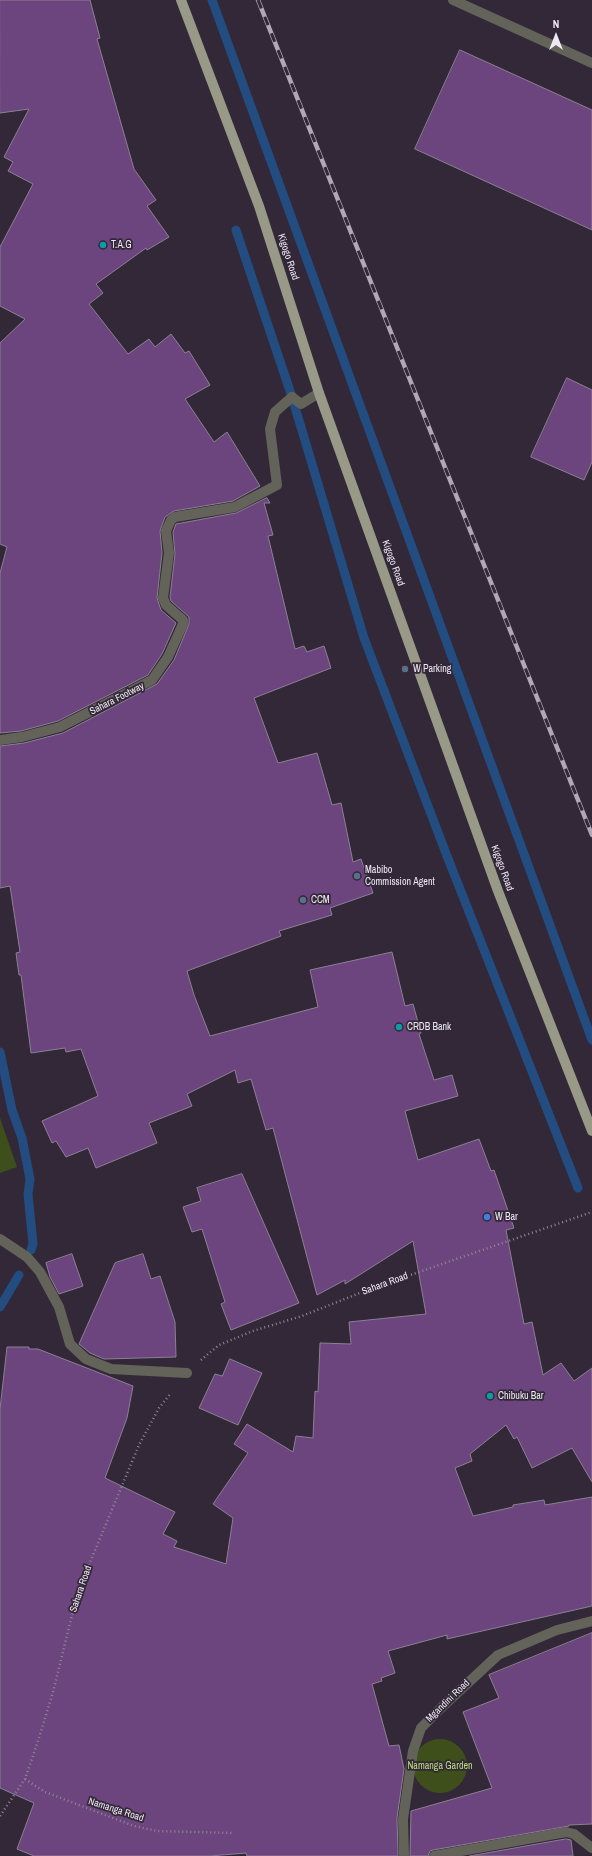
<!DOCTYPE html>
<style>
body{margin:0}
#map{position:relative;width:592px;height:1856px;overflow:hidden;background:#322838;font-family:"Archivo Narrow",sans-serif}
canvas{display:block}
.north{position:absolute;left:536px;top:16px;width:40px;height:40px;-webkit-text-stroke:3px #322838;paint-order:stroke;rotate:0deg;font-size:11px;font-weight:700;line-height:16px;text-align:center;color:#efe8f3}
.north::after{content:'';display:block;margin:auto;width:14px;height:18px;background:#efe8f3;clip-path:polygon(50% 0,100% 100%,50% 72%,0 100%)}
</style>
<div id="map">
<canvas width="592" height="1856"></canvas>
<div class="north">N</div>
</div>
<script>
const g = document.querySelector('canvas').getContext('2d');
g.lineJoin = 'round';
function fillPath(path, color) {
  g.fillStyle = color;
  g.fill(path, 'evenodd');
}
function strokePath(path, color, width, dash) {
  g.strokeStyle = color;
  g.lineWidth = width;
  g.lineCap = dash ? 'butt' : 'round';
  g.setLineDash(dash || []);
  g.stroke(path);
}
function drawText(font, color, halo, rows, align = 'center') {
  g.font = font + ' "Archivo Narrow",sans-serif';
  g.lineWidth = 3.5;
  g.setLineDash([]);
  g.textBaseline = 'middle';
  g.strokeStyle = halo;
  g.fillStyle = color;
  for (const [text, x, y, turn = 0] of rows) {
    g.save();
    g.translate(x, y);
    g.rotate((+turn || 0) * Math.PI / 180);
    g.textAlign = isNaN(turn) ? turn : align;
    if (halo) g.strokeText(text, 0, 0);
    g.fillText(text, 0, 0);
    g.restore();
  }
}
fillPath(new Path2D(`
 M0,1118L17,1167L0,1173Z
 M413 1766a27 27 0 1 1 54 0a27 27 0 1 1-54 0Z`), '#3e4f1b');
strokePath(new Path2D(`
 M212,0L592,1040
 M236,230L292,397L364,638L447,856L578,1188
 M0,1052L12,1110L22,1138L30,1179L28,1194L33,1244L31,1250
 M0,1307L19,1275`), '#234c81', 9);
const building = new Path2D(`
 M0,0H90L100,38L97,39L134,169L156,200L147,206L169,237L147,250L146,248L96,284L103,293L89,304L128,354L149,339L155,347L171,334L185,353L189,351L210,385L185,399L214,442L227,432L260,486L233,501L174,511L165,517L160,531L162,553L157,598L161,610L176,623L162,654L148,675L58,721L21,731L0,733V573L7,547L0,544V343L25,319L0,306V247L33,184L8,171L13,162L4,157L29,109L0,113Z
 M460,50L592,110V230L415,149Z
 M567,378L592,390V462L584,480L531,457Z
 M267,498L270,503H264L273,535L268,536L295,649L304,646L307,652L324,646L331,668L254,698L278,763L317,753L332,805L341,803L353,862L361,859L373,893L330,908L332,915L279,931L281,936L187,971L194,995L210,1036L318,1007L310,970L392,952L405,1006L413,1004L421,1033L419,1034L434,1080L452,1075L458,1096L405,1111L418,1160L479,1139L491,1171L494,1170L514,1228L506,1230L524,1324L532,1322L543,1375L561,1363L574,1381L592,1368V1482L572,1448L532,1468L517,1437L514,1439L506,1425L470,1454L472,1461L455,1468L473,1516L513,1507V1505L544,1500L545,1505L592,1497V1606L447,1639V1635L388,1651L395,1673L381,1678L382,1681L372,1684L389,1746L399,1745L404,1769L397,1818L398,1856H247L246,1853L210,1856H34L17,1849L34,1803L0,1788V1409L7,1347H29V1349H38L133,1386L127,1418L105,1478L175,1512L163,1534L177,1541L174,1547L226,1564L233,1518L213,1504L248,1453L234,1444L247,1424L293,1452L296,1436L313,1438L315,1391L318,1392L320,1343L351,1344L349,1322L426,1314L413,1241L345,1284V1280L317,1295L273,1128L266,1130L251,1079L238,1083L235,1070L187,1094L192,1106L149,1123L157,1143L96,1168L88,1148L66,1157L56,1141L52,1143L42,1121L98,1096L81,1049L66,1052L65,1048L31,1053L21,975H19L16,953L20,952L10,886L0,888V746L24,743L63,733L157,684L174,660L189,624V617L171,601L170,597L175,554L173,532L176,524L236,513Z
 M242,1174L299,1303L231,1330L221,1304L225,1302L202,1229L192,1232L183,1207L201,1201L197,1188Z
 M72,1254L83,1286L59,1294L50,1277L46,1263Z
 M143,1254L151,1279L160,1276L175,1322L176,1357L104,1359L90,1353L79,1344L115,1263Z
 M230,1359L262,1373L238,1425L199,1408L215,1374L222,1376Z
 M592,1633V1824L569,1825V1826L433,1850L430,1851L428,1856H410L411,1811L492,1788L463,1712L499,1698L489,1675Z
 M566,1839L571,1840L573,1856H470Z`);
fillPath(building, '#6c457f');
strokePath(building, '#8c8093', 1);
strokePath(new Path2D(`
 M201,1360L219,1345L253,1331L302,1316L370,1289L592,1212
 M25,1779L45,1792L134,1826L157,1831L233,1833
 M0,1816L25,1779L39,1738L53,1692L78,1591L139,1445L159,1408L171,1393`), '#908895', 2.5, [1, 3]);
strokePath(new Path2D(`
 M453,0L592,63
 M0,740L22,737L60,727L152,680L168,657L183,624V620L166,605L163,598L169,553L166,531L171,520L175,517L235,507L277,485L270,429L275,412L292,397L301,404L319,393
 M0,1239L27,1257L40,1272L59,1307L70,1344L86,1359L111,1369L187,1373
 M404,1856L403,1819L413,1751L421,1728L442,1707L498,1655L557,1630L592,1621
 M434,1856L566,1832L574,1834L592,1848`), '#63635a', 10);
strokePath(new Path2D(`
 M181,0L259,206L319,393L498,891L592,1131`), '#989986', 10);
const rail = new Path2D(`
 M258,0L592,835`);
strokePath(rail, '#b0a8b5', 4.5);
strokePath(rail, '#322838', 3, [9]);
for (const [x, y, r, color] of [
 [103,245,4,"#0f9aa8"],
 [405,669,4,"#5c6f8a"],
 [357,876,4,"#5c6f8a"],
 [303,900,4,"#5c6f8a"],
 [399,1027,4,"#0f9aa8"],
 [487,1217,4,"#3f7fe0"],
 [490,1396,4,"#0f9aa8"]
]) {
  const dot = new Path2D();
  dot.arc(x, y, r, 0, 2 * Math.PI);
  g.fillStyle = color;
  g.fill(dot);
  strokePath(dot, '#322838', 1.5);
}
drawText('10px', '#efe8f3', '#322838', [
 ["T.A.G",111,245],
 ["W Parking",413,669],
 ["Mabibo",365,870],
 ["Commission Agent",365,882],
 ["CCM",311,900],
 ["CRDB Bank",407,1027],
 ["W Bar",495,1217],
 ["Chibuku Bar",498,1396]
], 'left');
drawText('10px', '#efe8f3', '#322838', [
 ["Kigogo Road",288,257,72],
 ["Kigogo Road",393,563,70],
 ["Sahara Footway",117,699,-27],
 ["Kigogo Road",502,868,70],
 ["Sahara Road",385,1284,-20],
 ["Sahara Road",81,1589,-71],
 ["Mgandini Road",448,1701,-44],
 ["Namanga Road",116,1810,18]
]);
drawText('10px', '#b8dc7a', '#322838', [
 ["Namanga Garden",440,1766]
]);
</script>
